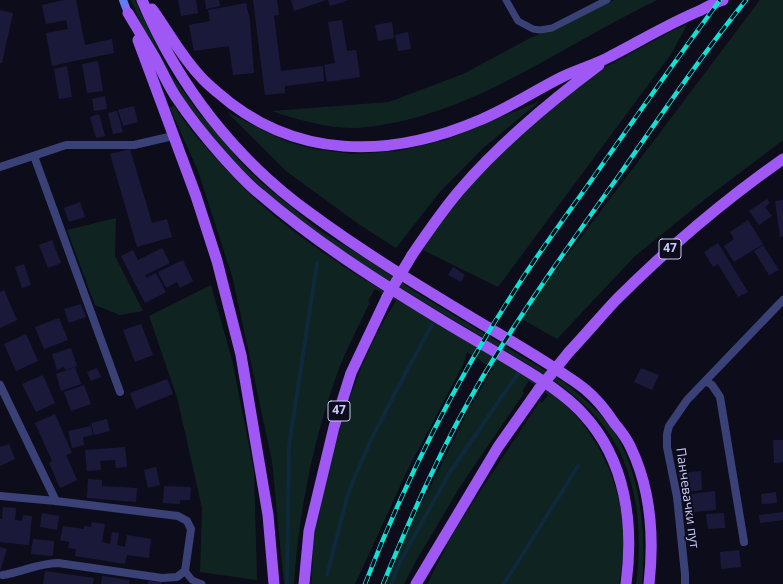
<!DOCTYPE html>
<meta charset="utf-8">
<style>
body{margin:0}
canvas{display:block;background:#0c0c1b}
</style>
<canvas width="783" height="584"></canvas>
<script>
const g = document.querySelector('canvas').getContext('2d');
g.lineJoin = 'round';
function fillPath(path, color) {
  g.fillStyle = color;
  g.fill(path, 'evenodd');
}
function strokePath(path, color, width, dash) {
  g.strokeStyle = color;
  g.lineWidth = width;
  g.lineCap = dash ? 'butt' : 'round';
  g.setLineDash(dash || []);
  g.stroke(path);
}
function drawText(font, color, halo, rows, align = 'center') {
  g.font = font + ' "Open Sans",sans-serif';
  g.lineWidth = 3.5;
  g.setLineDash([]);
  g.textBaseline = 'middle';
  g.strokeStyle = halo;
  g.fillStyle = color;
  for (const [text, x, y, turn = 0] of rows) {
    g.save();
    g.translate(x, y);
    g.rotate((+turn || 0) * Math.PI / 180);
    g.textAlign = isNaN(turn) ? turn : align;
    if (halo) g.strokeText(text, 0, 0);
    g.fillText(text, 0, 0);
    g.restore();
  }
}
fillPath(new Path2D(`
 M131,0H135L160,54L173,77L196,109L223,141L243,165L263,184L319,230L365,258L409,288L564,382C579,394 594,407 607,422C640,463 647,533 642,584H636C644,531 637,467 602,424C572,386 528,365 487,340C416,297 339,254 276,200C240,170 206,134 180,94C174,84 168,73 162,62C156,53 150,44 145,34C140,23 136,11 131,0Z
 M614,0H657C637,10 617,20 598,31C523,72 454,117 367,127C335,131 302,121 272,111L389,102L463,74L532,37L563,26Z
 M760,0H783V140L704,200L635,256L557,339L520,318Z
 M687,25L671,54L498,287L423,250L457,193L559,99L606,67L672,31Z
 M540,101L482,149L439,193L396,248L360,225L286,171L227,112L285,141L313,149L353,154L398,151L446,140Z
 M174,105C185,124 200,141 215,157C230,174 247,192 264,207C321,257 395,298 461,337C502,361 546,382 578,418C585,425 590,435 596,443C622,487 629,535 619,584H427L453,534L479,493L540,401L542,403L548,395L529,381L522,391L524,393L461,485L416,561L404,584H383L397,546L430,488L470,407L493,369L467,352L463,365L408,469L355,584H311C313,571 312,558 313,545C315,528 320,510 323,494C338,427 359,359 396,301L375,289L368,301L370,302C360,323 349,344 340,366C314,435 299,510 294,584H284L272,461L239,307L232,276L198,171L170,108Z
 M116,218L115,256L143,311L120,315L95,305L67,230Z
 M211,285L232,360L254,471L257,580L200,572L202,508L177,397L149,316Z`), '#0f2420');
strokePath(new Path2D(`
 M327,575L347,497L355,476L370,442L398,387L432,325
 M287,584L289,446L317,263
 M391,584L401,560L450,472L519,372
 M504,584L578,466`), '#0e283c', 4);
fillPath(new Path2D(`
 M64,0H76L85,45L112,39L114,53L74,61L71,45L74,61L52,66L46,33L68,29L66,20L46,24L42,5Z
 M178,0H196L198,13L181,16Z
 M205,0H219L220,6L206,9Z
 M253,0H277L279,15L274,16L281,71L323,66L324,81L285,86V93L265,95Z
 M291,0H326L294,11Z
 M328,0H349L330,6Z
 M246,3L250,21L254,73L233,75L229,46L194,51L189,25L210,21L208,10Z
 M0,10L13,13L2,63H0Z
 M342,20L347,51L356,50L360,77L327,82L324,65L335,63L328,22Z
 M392,22L394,38L378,41L375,25Z
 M408,32L411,49L398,51L395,35Z
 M98,61L103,91L87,93L82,64Z
 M67,66L72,97L59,99L54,69Z
 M105,96L107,109L94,111L92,99Z
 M134,106L138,122L123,126L118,110Z
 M117,111L123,132L113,134L108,113Z
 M99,114L105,136L96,138L90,117Z
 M130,149L152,223L167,219L172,237L137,247L110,154Z
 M767,199L770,203L765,207L772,216L759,225L749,211Z
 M783,200V236L780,237L775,201Z
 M80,202L85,217L69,222L64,208Z
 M748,220L763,244L734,262L724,246L734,239L730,232Z
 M52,240L61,263L48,268L39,245Z
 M718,243L748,292L738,297L718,264L713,267L704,252Z
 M763,245L779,270L769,275L754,251Z
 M162,248L170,263L145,275L147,278L135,284L121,256L133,250L138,260Z
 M183,260L193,281L180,288L177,282L166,288L158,272Z
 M24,264L31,285L22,288L15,267Z
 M453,267L465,275L461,282L448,275Z
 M156,273L166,292L145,303L135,284Z
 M4,290L17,320L0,328V292Z
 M81,304L86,317L69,323L64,309Z
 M59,318L68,340L44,349L35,327Z
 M141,324L153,355L135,362L123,330Z
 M26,334L38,361L16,371L4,344Z
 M71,348L77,366L65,370L64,367L57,370L52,354Z
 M75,367L81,384L61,391L56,374Z
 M97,368L101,377L91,381L87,372Z
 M641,368L659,375L652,390L634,382Z
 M43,375L55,403L36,412L22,384Z
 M167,379L173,394L136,409L130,393Z
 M84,385L91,404L71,411L64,392Z
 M55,414L72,453L66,455L77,480L60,488L49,463L52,461L35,423Z
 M107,419L110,431L94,435L91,423Z
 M91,426L93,435L83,437L84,445L72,448L68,431Z
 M773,440H783V462L774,463Z
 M9,444L15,459L0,466V447Z
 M125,447L127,467L116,468L115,460L100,461L101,470L87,471L85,450Z
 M156,467L160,485L148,488L144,470Z
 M701,471L702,490L681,492L679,473Z
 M88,479L102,480V486L137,488L136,502L87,498Z
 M164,486L191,487L190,500H180V504L163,503Z
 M715,491L716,510L693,512L691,494Z
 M776,492L777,503L762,504L761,494Z
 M3,507L16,508L15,520L22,521L23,515L32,516L29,545L0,542V519H2Z
 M783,512V520L760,523L759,515Z
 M42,513L59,516L57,530L40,527Z
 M724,513L725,528L708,529L706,514Z
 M92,522L105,524L102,542L110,544L112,532L119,533L117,545L125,547L127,535L151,539L149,558L127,555L125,564L75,556L76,549L68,548L69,542L60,540L63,526L84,529V526L91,527Z
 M33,539L54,541L53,556L31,554Z
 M0,547L7,549L0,571Z
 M739,550L741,567L721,569L720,552Z
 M45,571L94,578L93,584H43Z
 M102,576L130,580L129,584H101Z
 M148,581L161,582V584H148Z`), '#1b193a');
strokePath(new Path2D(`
 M506,0L518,21L533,29L540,30L552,28L607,0
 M185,571L192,580L202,584`), '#3a4177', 7);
strokePath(new Path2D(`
 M34,156L120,392
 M0,167L66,145H134L173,136
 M706,381L712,385L720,397L744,542
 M0,385L56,501
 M0,496L56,501L178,516L187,521L191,529L185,571L177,577L162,578L58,563C39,563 22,572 3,575
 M685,584V574L677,497L667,447V434L669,426L687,400L783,300`), '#3a4177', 8);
strokePath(new Path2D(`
 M123,0L128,13`), '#677af5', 8);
strokePath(new Path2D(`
 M142,0C177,84 236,160 310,213C364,253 421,287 479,322C504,337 530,352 556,369C566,376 577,382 586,390C597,399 607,412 615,424C621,431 627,439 631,448C651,490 654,539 649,584
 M152,9C168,31 181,56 200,76C205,82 211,87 217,92C294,160 389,159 480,120C509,108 534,91 562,77C578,69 595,65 611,56C640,41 668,24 699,11C707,7 714,3 723,0
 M128,13C137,28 146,43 155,58C162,71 168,85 176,97C190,118 206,138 223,157C235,170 246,183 260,194C312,239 371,277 430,313C462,333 495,351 527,371C547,383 568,397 584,415C626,461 634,524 626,584
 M138,40L196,196L217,261L241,355L268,515L274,584
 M412,255C427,233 442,211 459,191C500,143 548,103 599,65
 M569,352C585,335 600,317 616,300C668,248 723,201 783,159
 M304,584L309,531L334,427L351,373L387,297
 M416,584L498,447L539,389`), '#a058f4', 11);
const rail = new Path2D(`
 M365,584C405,481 455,382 515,290C542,247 573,207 602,165C641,110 680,54 720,0
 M383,584C412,514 443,444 482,378C524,308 572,241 620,174C661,115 701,56 746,0`);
strokePath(rail, '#0fe1d4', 4.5);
strokePath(rail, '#0c0c1b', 3, [9]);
strokePath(new Path2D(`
 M387,297L412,255
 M539,389L569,352`), '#a058f4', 11);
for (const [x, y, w] of [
 [670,249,22],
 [339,411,22]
]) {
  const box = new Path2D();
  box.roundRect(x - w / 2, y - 10, w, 20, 3);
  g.fillStyle = '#0c0c1b';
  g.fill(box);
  strokePath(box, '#c9cbfb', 1);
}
drawText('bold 12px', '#c9cbfb', null, [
 ["47",670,249],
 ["47",339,411]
]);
drawText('13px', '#c9cbfb', '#0c0c1b', [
 ["Панчевачки пут",687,498,82]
]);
</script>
